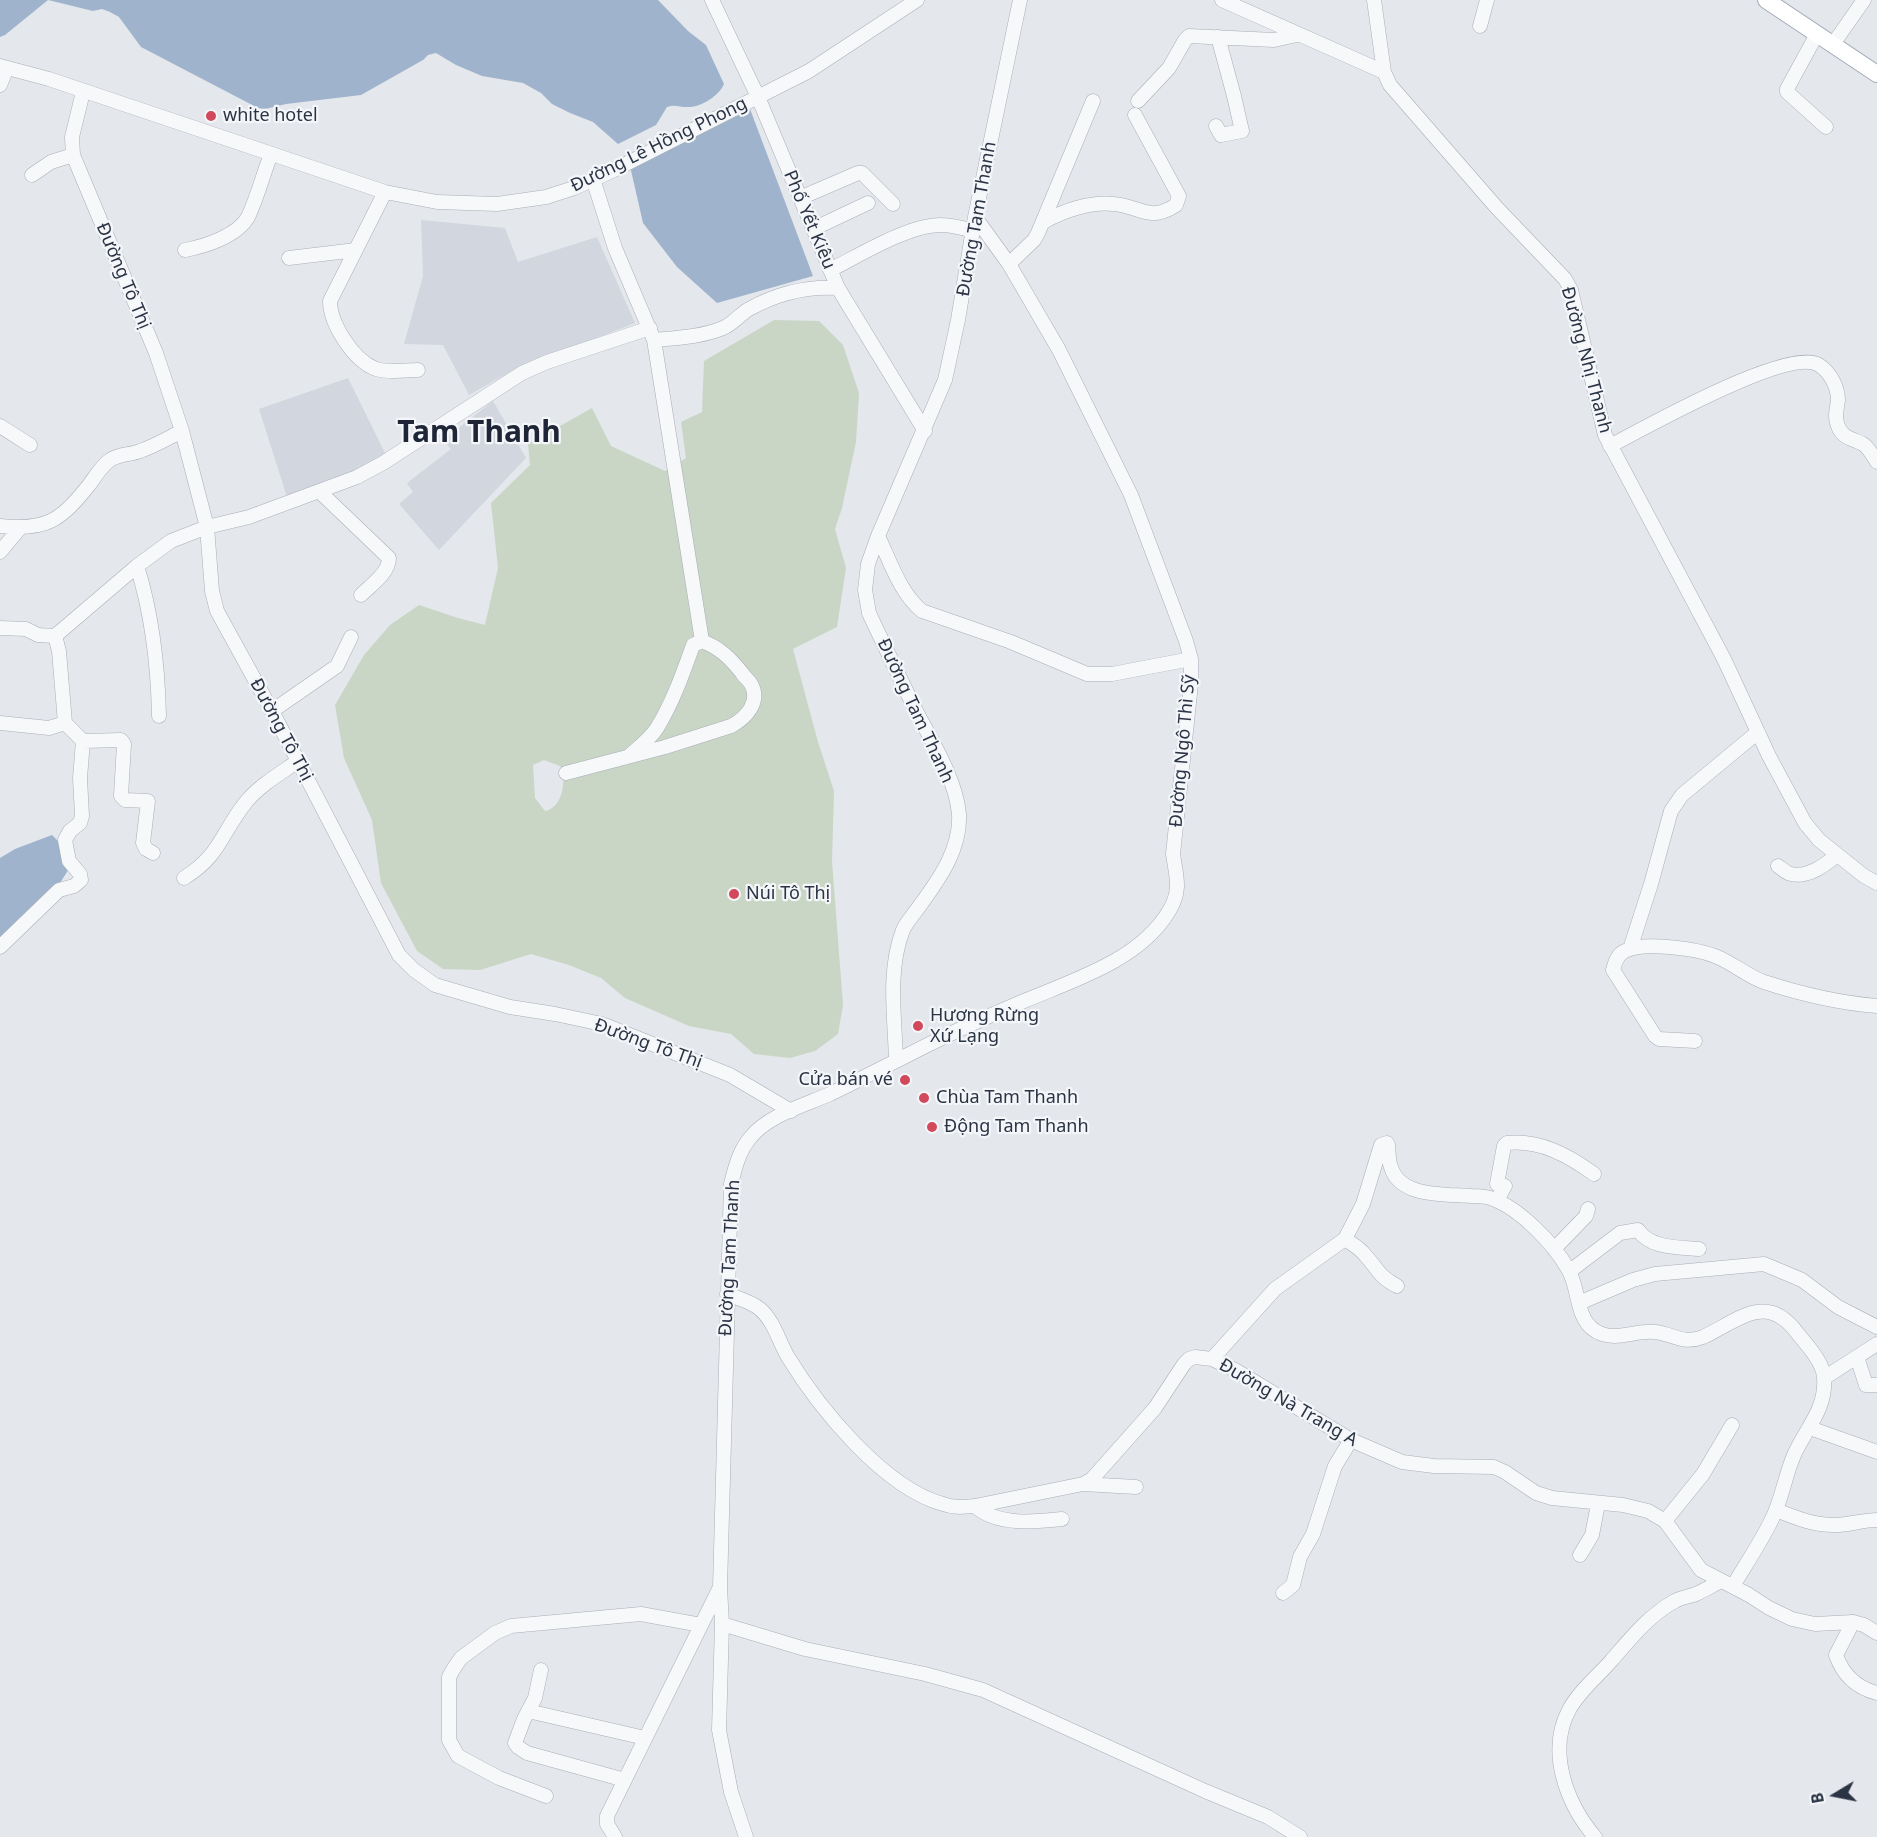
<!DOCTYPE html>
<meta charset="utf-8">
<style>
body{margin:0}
#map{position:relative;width:1877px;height:1837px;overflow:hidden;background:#e4e7ec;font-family:"Noto Sans",sans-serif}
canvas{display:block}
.north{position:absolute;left:1805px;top:1765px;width:60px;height:60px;-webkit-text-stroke:4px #f4f6f9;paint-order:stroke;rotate:260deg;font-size:16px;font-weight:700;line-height:24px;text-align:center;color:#2b3445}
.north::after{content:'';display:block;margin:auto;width:21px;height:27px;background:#2b3445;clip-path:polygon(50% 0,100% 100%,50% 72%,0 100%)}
</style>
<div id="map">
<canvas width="1877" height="1837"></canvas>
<div class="north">B</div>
</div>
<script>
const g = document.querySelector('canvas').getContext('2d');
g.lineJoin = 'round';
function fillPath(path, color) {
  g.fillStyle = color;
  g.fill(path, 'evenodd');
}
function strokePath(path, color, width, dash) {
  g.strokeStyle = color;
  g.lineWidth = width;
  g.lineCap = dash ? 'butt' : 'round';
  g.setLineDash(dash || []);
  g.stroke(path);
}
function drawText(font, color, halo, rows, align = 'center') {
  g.font = font + ' "Noto Sans",sans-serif';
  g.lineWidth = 4.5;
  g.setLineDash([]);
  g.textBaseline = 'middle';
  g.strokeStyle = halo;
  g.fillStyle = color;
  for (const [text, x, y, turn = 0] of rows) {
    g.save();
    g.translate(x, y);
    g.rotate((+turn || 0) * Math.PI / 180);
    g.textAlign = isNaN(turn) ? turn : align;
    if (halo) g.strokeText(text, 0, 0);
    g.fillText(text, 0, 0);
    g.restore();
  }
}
fillPath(new Path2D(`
 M421,220L505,228L518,262L597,237L635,323L513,370L469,395L443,345L404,344L423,276Z
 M348,378L386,455L358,470L287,497L259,409Z
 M493,401L526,458L439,550L399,504L413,492L407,483L451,449L443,440Z`), '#d2d6de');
fillPath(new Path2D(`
 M774,320L819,321L843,345L859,393L856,442L842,508L835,529L846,568L837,627L793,649L818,742L834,791L832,861L843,1005L838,1034L815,1051L790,1058L754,1054L731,1034L689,1026L625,998L601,978L569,965L531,954L480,970L443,969L417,951L381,883L372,820L344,758L335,705L364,655L390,625L419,605L458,618L485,625L498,568L491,503L530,465L528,444L592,408L611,446L665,471L686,458L681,422L702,412L704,361ZM544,760L560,766C567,779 563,808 545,811L535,798L533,765Z`), '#c9d6c5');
fillPath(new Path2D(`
 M0,0H658L688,31L706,45L724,84C719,96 700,108 687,107C679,107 675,104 667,107L656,125L618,144L593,122L570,113L552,104L541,93L523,83L482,76L456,65L436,53L428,55L423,60L361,95L286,104L265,109L258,108L141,47L119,17L110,12L102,9L93,11L48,0L5,35L0,37Z
 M750,109L813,276L717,303L677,267L643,223L630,166Z
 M52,835L62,845L70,864L67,872L47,903L22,916L16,925L0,938V858L15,849Z`), '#9fb4cc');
const minor = new Path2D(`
 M712,0L758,97L838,288L925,431
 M1222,0L1384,72L1390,85L1497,208L1565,279L1571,290L1605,435L1724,659L1769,756L1805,823L1819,840L1864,876L1877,883
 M1374,0L1384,72
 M1480,26L1487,0
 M1817,34L1787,89V92L1826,127
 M1833,44L1864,0
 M0,66L49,79L385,192L437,202L497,204L546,197L574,188L614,170L809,71L917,0
 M0,85L7,68
 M83,92L72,137L73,155L156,353L182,431L207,527L212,591L217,611L272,711L399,955L414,970L435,985L510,1007L555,1014L602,1024L730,1075L791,1111
 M1138,101L1169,68L1185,40L1189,36L1274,40L1297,35
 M1216,126L1221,135L1242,131L1234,96L1218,37
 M32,175L51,162L73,155
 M593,179L615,248L654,340L702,641
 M385,192L330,301C330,324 354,361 376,369C388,373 406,370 418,370
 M800,198L858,173H862L893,204
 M1043,222C1063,211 1091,201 1114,204C1140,206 1149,223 1176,205L1179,196L1135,115
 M813,229L868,203
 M185,250C206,246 237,236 248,217C256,201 264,172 271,154
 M289,258L356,250
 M1009,264L1034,240L1038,233L1093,101
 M830,270C860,255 908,225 941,225C952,225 963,228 974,231
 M654,340C677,338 701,337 723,328C733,324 739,315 749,309C776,294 807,286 838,288
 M0,426L30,445
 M1610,446C1642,429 1790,346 1819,365C1830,372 1838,387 1838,400C1837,409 1834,417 1838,426C1842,438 1853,439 1863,444C1869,448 1873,456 1877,462
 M320,492L389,558C389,573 371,585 361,595
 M0,526C47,531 61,520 89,485C95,477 102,465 110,460C119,454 130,455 140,451C155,446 168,438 182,431
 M878,536C890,561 900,593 922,611L1011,642L1087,674H1112L1191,659
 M0,552L20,528
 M137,566C152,614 158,666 159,716
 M0,628L26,629L38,635L55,636L137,566L171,541L207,527L249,517L357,477L383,463L522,373L547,362L650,328
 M272,711L337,666L351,637
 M0,723L49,728L65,723
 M83,741L121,740L124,744L121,796L125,800L148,801L143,843L146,849L153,853
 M566,773L665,747L731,726C746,718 761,702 751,684C749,680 744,677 742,673C730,658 720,648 702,641L693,645C683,673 673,702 657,728C650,739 639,747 630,755
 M1778,866C1781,868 1786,873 1791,874C1808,878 1825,865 1837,855
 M184,878C221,855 221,833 246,802C260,785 281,773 298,761
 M0,947L59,890L74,886L81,880L80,874L69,861L65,840L70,831L80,823L82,816L80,778L83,741L65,723L59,651L55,636
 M1630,949L1651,884L1671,811L1682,795L1758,732
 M1695,1041L1659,1039L1655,1036L1613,970C1615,963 1617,954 1625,951C1643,941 1697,949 1715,956C1733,963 1747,976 1764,982C1801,994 1839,1003 1877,1006
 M896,1061C938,1039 981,1019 1024,1001C1074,980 1140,960 1169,911C1182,890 1176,876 1173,854L1191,684V659L1186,641L1131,495L1059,350L1009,264L975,217
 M1497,1200L1505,1186L1497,1184L1504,1146L1507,1143C1540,1140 1568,1155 1594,1174
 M1345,1239C1352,1244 1360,1248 1365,1255C1379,1270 1378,1276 1397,1286
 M1554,1249L1586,1216L1588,1209
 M1570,1271L1620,1233L1638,1230C1651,1249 1678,1247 1699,1249
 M727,1294C738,1298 752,1302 760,1309C774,1321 779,1342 788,1357C819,1408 884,1488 943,1504C954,1508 963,1507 975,1506L1083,1484L1092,1479L1155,1408L1184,1364L1189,1359L1195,1357L1212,1359L1235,1370L1351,1440L1402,1462L1434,1466L1494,1467L1505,1472L1536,1493L1552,1498L1623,1505L1648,1511L1665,1521L1701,1570L1749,1595L1769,1608L1792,1619L1815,1624L1853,1622L1864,1625L1877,1633
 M1579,1303L1633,1280L1655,1274L1764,1264L1802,1280L1838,1307L1877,1327
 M1857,1357L1866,1385H1877
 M1212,1359L1275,1289L1345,1239L1363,1204L1381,1145L1387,1143L1388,1145C1389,1152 1388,1160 1391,1167C1400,1198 1446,1194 1471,1196C1478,1196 1486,1196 1493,1199C1520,1209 1554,1244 1568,1269C1581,1291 1574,1324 1602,1334C1619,1340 1637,1330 1655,1332C1674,1334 1682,1345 1703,1337C1719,1330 1741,1314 1757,1312C1775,1309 1788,1320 1798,1334C1807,1345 1822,1361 1824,1376C1827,1409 1806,1428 1794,1455C1785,1476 1782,1499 1772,1519C1761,1542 1746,1564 1733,1586
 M1824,1378L1877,1344
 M1810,1428L1877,1452
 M1083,1484L1136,1487
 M975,1506C997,1526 1035,1522 1062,1519
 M1776,1510C1796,1518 1813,1525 1835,1525C1849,1525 1863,1520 1877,1520
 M1665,1521L1703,1474L1732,1425
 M1580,1555L1592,1535L1598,1504
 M1283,1593L1293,1585L1300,1557L1313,1534L1335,1466L1351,1440
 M1853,1622L1836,1655C1843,1675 1857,1688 1877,1693
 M722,1624L805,1649L925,1674L983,1690L1205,1791L1268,1817L1300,1837
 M541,1670L535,1698L524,1719L515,1743L518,1747L527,1753L625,1780
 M528,1711L645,1738
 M546,1796L499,1778L458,1756L449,1740V1677L454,1668L461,1658L495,1633L511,1626L641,1614L701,1625
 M615,1837L607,1824V1816L719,1589
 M746,1837L731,1792L719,1730L722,1624L720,1588L731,1184C735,1168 739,1151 750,1138C768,1115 805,1105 830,1094C853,1083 874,1072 896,1061C895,1018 887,971 903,930C907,921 915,913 921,904C940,878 961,848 959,814C956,779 931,740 915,709C902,682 889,655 876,628L869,613L865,590L868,564L878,536L945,380L958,320L975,217L1020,0
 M1595,1837C1566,1803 1547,1751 1569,1710C1579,1691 1598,1676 1611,1661C1630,1639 1649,1615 1675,1601C1681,1597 1689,1597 1696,1594C1705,1590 1713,1585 1721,1581`);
const major = new Path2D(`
 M1766,0L1877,74`);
strokePath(minor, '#a9aeb7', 15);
strokePath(major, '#a3abb8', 18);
strokePath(minor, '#f7f8fa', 14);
strokePath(major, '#fff', 16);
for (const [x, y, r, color] of [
 [211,116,6,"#d1495b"],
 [734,894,6,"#d1495b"],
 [918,1026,6,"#d1495b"],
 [905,1080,6,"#d1495b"],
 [924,1098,6,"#d1495b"],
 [932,1127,6,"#d1495b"]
]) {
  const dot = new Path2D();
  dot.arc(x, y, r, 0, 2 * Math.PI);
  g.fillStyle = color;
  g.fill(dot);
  strokePath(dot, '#f4f6f9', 2);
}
drawText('18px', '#2b3445', '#f4f6f9', [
 ["white hotel",223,116],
 ["Núi Tô Thị",746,894],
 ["Hương Rừng",930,1016],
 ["Xứ Lạng",930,1037],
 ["Cửa bán vé",893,1080,"right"],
 ["Chùa Tam Thanh",936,1098],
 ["Động Tam Thanh",944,1127]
], 'left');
drawText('18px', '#2b3445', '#f4f6f9', [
 ["Đường Lê Hồng Phong",659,145,-26],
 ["Đường Tam Thanh",977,219,-80],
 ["Phố Yết Kiêu",809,220,67],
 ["Đường Tô Thị",123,276,67],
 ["Đường Nhị Thanh",1586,360,75],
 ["Đường Tam Thanh",915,711,65],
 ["Đường Tô Thị",281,730,62],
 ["Đường Ngô Thì Sỹ",1183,751,-85],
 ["Đường Tô Thị",648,1044,20],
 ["Đường Tam Thanh",730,1258,-87],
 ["Đường Nà Trang A",1288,1403,30]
]);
drawText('bold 30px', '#1d2536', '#f4f6f9', [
 ["Tam Thanh",479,433]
]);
</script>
